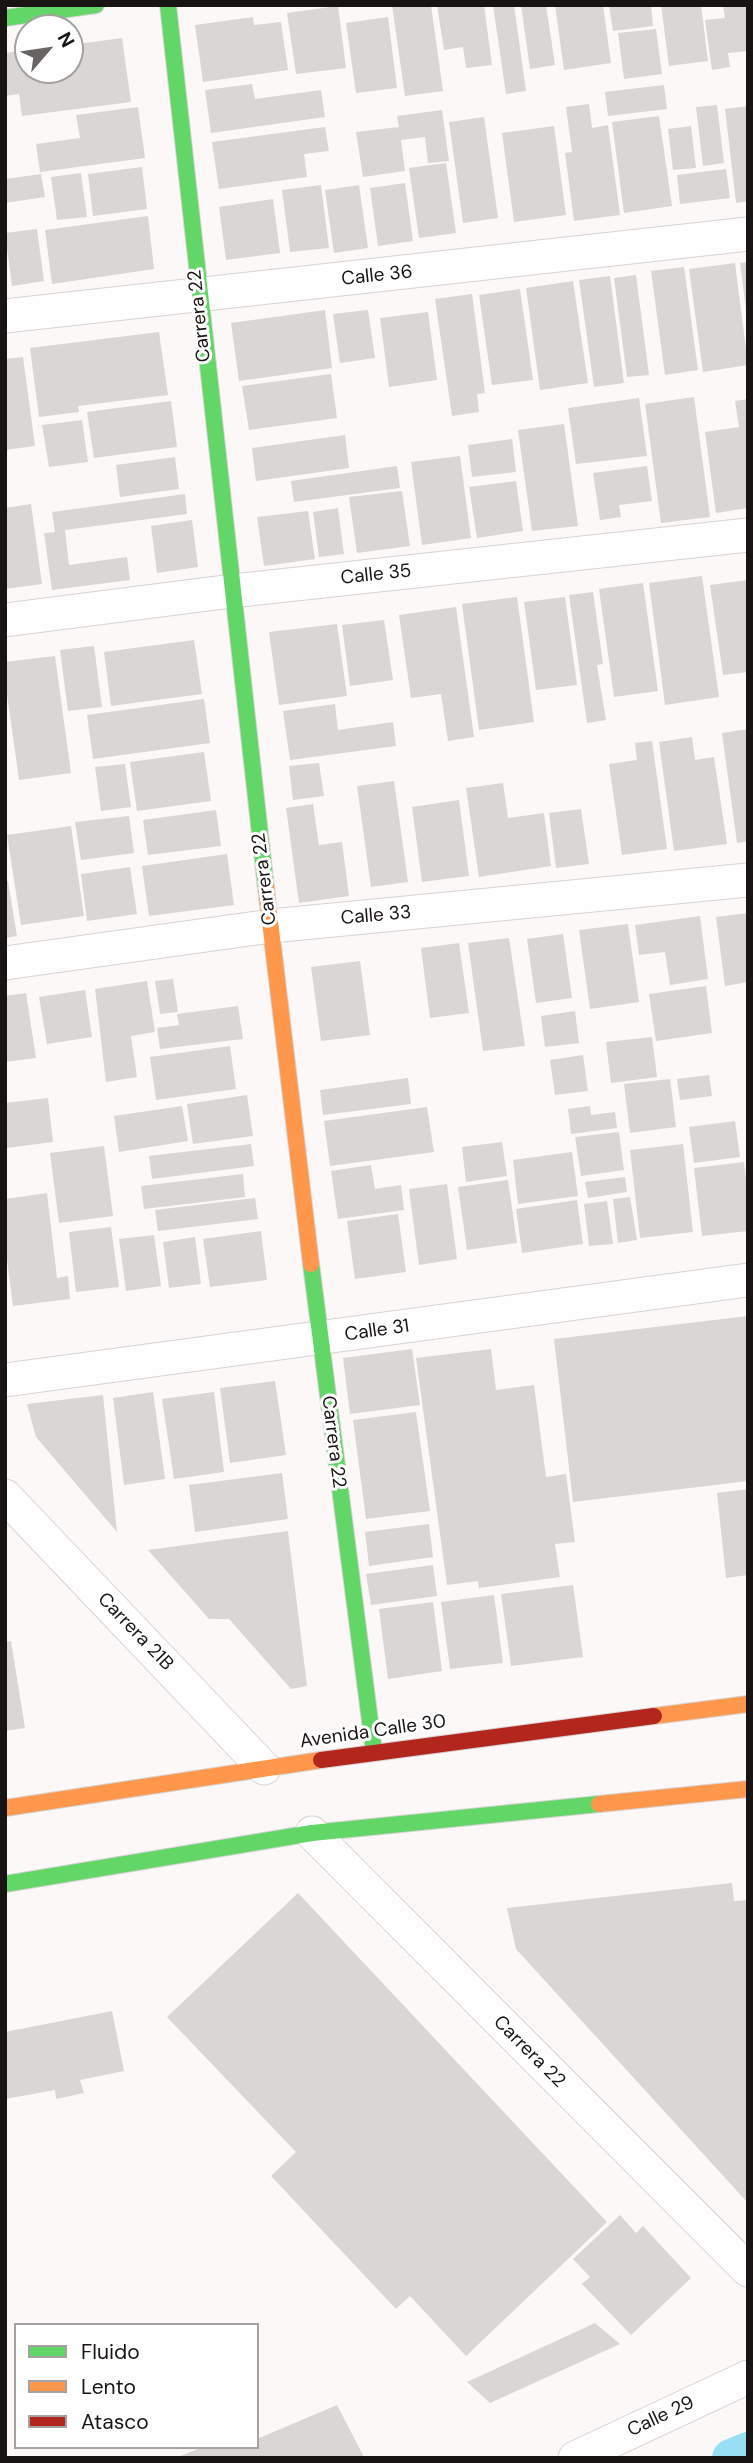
<!DOCTYPE html>
<style>
body{margin:0}
#map{position:relative;width:753px;height:2463px;overflow:hidden;background:#fcf8f7;font-family:"DM Sans",sans-serif}
canvas{display:block}
.frame{position:absolute;inset:0;border:7px solid #181413;pointer-events:none}
.legend{position:absolute;left:14px;top:2323px;width:245px;height:126px;box-sizing:border-box;background:#fff;border:2px solid #a3a1a1;margin:0;padding:9px 12px;list-style:none;font-size:21px;color:#181413}
.legend li{display:flex;align-items:center;gap:14px;height:35px}
.legend b{width:35px;border:2px solid #a3a1a1}
.north{position:absolute;left:14px;top:14px;width:70px;height:70px;box-sizing:border-box;background:#fff;border:2px solid #a3a1a1;border-radius:50%;rotate:61deg;font-size:19px;font-weight:700;line-height:28px;text-align:center;color:#181413}
.north::after{content:'';display:block;margin:auto;width:24px;height:32px;background:#686463;clip-path:polygon(50% 0,100% 100%,50% 72%,0 100%)}
</style>
<div id="map">
<canvas width="753" height="2463"></canvas>
<div class="frame"></div>
<ul class="legend">
<li><b style="height:9px;background:#63d668"></b>Fluido</li>
<li><b style="height:9px;background:#ff974d"></b>Lento</li>
<li><b style="height:9px;background:#b3261e"></b>Atasco</li>
</ul>
<div class="north">N</div>
</div>
<script>
const g = document.querySelector('canvas').getContext('2d');
g.lineJoin = 'round';
function strokePath(path, color, width, dash) {
  g.strokeStyle = color;
  g.lineWidth = width;
  g.lineCap = dash ? 'butt' : 'round';
  g.setLineDash(dash || []);
  g.stroke(path);
}
function fillPath(path, color) {
  g.fillStyle = color;
  g.fill(path, 'evenodd');
}
function drawText(font, color, halo, rows, align = 'center') {
  g.font = font + ' "DM Sans",sans-serif';
  g.lineWidth = 6;
  g.setLineDash([]);
  g.textBaseline = 'middle';
  g.strokeStyle = halo;
  g.fillStyle = color;
  for (const [text, x, y, turn = 0] of rows) {
    g.save();
    g.translate(x, y);
    g.rotate((+turn || 0) * Math.PI / 180);
    g.textAlign = isNaN(turn) ? turn : align;
    if (halo) g.strokeText(text, 0, 0);
    g.fillText(text, 0, 0);
    g.restore();
  }
}
strokePath(new Path2D(`
 M731,2458L748,2451`), '#98def4', 38);
fillPath(new Path2D(`
 M392,5H431L443,91L405,96Z
 M437,5H484L492,65L466,68L463,47L444,50Z
 M493,5H514L526,91L506,94Z
 M521,5H546L555,65L530,69Z
 M555,5H603L611,63L564,70Z
 M609,5H651L653,26L613,31Z
 M661,5H701L708,61L669,66Z
 M723,5H748V51L728,53L730,67L712,70L705,20L725,18Z
 M338,6L346,68L296,74L287,13Z
 M253,17L254,25L281,22L288,70L203,82L195,25Z
 M388,17L397,88L356,93L346,23Z
 M656,29L662,74L624,79L618,33Z
 M122,38L131,102L22,116L19,94L5,96V53L28,50V70H70V45Z
 M252,84L255,99L321,90L325,117L211,133L205,90Z
 M664,85L667,109L608,116L605,92Z
 M589,104L592,128L608,125L620,215L574,221L565,153L572,152L566,107Z
 M717,105L724,163L703,166L696,107Z
 M748,106V201L736,203L725,109Z
 M138,107L145,158L40,172L36,144L80,138L76,115Z
 M442,110L449,161L428,163L425,137L401,140L405,171L363,177L356,132L399,127L397,116Z
 M659,116L672,206L624,213L612,122Z
 M484,117L498,218L463,223L449,122Z
 M554,126L566,215L514,222L502,133Z
 M691,126L696,168L673,170L668,129Z
 M325,127L329,151L304,154L307,177L219,189L212,142Z
 M446,163L456,233L419,238L409,168Z
 M142,167L147,209L93,216L88,174Z
 M726,169L730,198L680,204L677,175Z
 M81,173L87,217L57,220L51,177Z
 M41,174L45,197L5,203V179Z
 M405,183L413,241L378,246L370,188Z
 M321,185L329,248L290,252L282,190Z
 M359,185L368,248L334,253L325,190Z
 M273,199L280,253L226,260L219,207Z
 M148,216L154,269L52,284L45,230Z
 M37,229L44,281L12,286L5,233Z
 M748,262V310H746L740,263Z
 M735,263L748,365L703,372L689,269Z
 M684,267L698,370L665,375L651,271Z
 M636,275L649,375L627,377L614,278Z
 M610,276L624,383L594,387L579,280Z
 M573,281L588,383L540,390L526,288Z
 M520,289L533,380L492,385L479,295Z
 M472,294L485,393L477,394L479,412L452,416L435,299Z
 M325,310L332,368L239,381L231,323Z
 M368,310L375,358L340,363L333,314Z
 M428,312L437,380L389,387L380,318Z
 M159,332L168,395L78,406L79,412L39,417L30,348Z
 M23,357L35,446L5,450V359Z
 M331,374L337,418L249,430L242,386Z
 M694,397L710,517L661,523L645,404Z
 M639,398L647,456L576,464L568,408Z
 M748,399V508L716,513L705,432L739,427L735,401Z
 M171,401L177,447L94,458L87,412Z
 M82,420L88,462L49,467L42,425Z
 M564,424L578,526L532,531L518,430Z
 M345,435L349,468L256,481L252,448Z
 M512,439L516,472L472,477L468,445Z
 M460,456L471,538L422,545L411,462Z
 M175,457L179,489L120,497L116,465Z
 M397,466L400,488L294,502L291,481Z
 M647,466L652,501L619,505L621,517L600,520L593,473Z
 M516,481L523,531L477,538L469,487Z
 M402,491L410,546L357,553L349,497Z
 M185,494L187,514L65,530L69,565L127,557L130,580L52,590L44,533L55,532L52,512Z
 M31,504L42,584L5,589V508Z
 M338,508L344,554L319,557L313,512Z
 M308,511L315,559L264,566L257,517Z
 M192,520L198,567L157,573L151,526Z
 M702,576L719,697L665,705L649,583Z
 M748,580V672L723,675L710,585Z
 M643,583L658,691L614,697L599,589Z
 M593,592L603,664L597,665L606,720L587,723L569,595Z
 M517,597L534,722L479,730L462,604Z
 M565,597L577,685L536,690L524,602Z
 M456,607L474,737L448,741L441,694L411,698L399,615Z
 M384,620L393,680L350,686L342,625Z
 M337,624L347,696L279,705L269,632Z
 M194,640L202,694L111,706L104,652Z
 M94,646L102,707L68,711L60,650Z
 M55,656L71,773L19,780L5,680V662Z
 M204,699L210,743L93,759L87,715Z
 M335,704L338,730L393,722L396,746L290,760L283,711Z
 M748,729V841L737,843L722,733Z
 M692,737L695,760L714,757L727,844L674,851L659,742Z
 M652,741L667,849L622,855L609,764L637,760L635,743Z
 M204,752L211,801L137,811L130,762Z
 M319,763L324,796L293,800L289,766Z
 M125,764L131,807L101,811L95,767Z
 M394,781L408,882L371,887L357,786Z
 M503,783L508,818L544,813L551,866L479,877L466,788Z
 M459,800L469,876L422,882L412,807Z
 M313,804L319,845L342,842L349,896L299,903L286,808Z
 M581,809L589,864L556,868L549,813Z
 M216,810L221,846L148,855L143,820Z
 M129,816L134,853L81,860L75,822Z
 M71,826L84,916L21,925L7,835Z
 M227,854L234,905L149,916L142,866Z
 M130,867L137,914L87,921L81,874Z
 M5,881H8L17,936L5,938Z
 M748,913V982L725,986L716,917Z
 M700,916L708,979L670,985L665,952L639,955L635,925Z
 M628,924L639,1002L590,1009L579,930Z
 M563,934L572,998L536,1003L527,939Z
 M509,938L525,1046L483,1051L468,943Z
 M459,943L469,1013L430,1018L421,948Z
 M360,961L370,1035L321,1041L311,967Z
 M173,979L178,1012L160,1014L155,981Z
 M147,981L155,1032L131,1036L137,1077L106,1082L95,989Z
 M706,986L712,1033L656,1041L649,994Z
 M85,990L92,1037L47,1044L39,997Z
 M26,993L36,1058L5,1062V996Z
 M238,1006L243,1039L160,1049L157,1028L179,1025L177,1014Z
 M575,1011L579,1043L545,1047L541,1016Z
 M652,1037L657,1077L611,1083L606,1042Z
 M230,1046L236,1089L156,1100L150,1057Z
 M583,1055L588,1091L555,1095L550,1060Z
 M709,1075L712,1096L680,1100L677,1079Z
 M408,1078L411,1104L323,1115L320,1090Z
 M670,1079L676,1127L630,1133L624,1084Z
 M247,1095L253,1136L193,1144L187,1104Z
 M48,1098L53,1142L7,1148L5,1103Z
 M182,1106L188,1141L119,1152L114,1116Z
 M590,1106L591,1115L615,1112L617,1128L571,1134L568,1109Z
 M427,1107L434,1152L330,1166L324,1121Z
 M735,1121L740,1157L694,1163L689,1127Z
 M619,1132L624,1170L581,1176L575,1137Z
 M502,1142L507,1176L466,1182L462,1147Z
 M251,1144L254,1166L152,1179L149,1156Z
 M683,1144L693,1232L640,1238L630,1150Z
 M104,1146L113,1216L59,1223L50,1153Z
 M572,1152L578,1196L518,1204L513,1160Z
 M744,1162L748,1196V1231L702,1236L694,1168Z
 M371,1165L375,1189L401,1185L404,1210L338,1219L331,1171Z
 M243,1174L245,1197L144,1209L141,1186Z
 M625,1177L627,1192L588,1198L585,1182Z
 M508,1180L517,1243L467,1250L458,1187Z
 M447,1184L457,1259L419,1265L409,1189Z
 M47,1193L57,1278L68,1276L70,1299L13,1306L5,1244V1199Z
 M630,1197L637,1240L618,1243L613,1199Z
 M255,1198L258,1219L158,1231L155,1210Z
 M577,1200L583,1244L522,1253L516,1209Z
 M607,1201L613,1244L589,1246L584,1204Z
 M398,1214L406,1272L355,1279L347,1221Z
 M111,1227L119,1287L76,1292L69,1232Z
 M261,1231L267,1280L210,1287L203,1239Z
 M154,1235L161,1286L126,1291L119,1239Z
 M195,1237L201,1284L169,1288L163,1242Z
 M748,1316V1481L573,1502L554,1339Z
 M412,1349L420,1405L350,1414L343,1358Z
 M491,1349L496,1390L534,1385L546,1477L566,1474L575,1542L555,1544L560,1577L479,1588L478,1581L447,1585L416,1358Z
 M275,1381L286,1455L230,1463L220,1388Z
 M153,1392L165,1479L124,1485L113,1398Z
 M214,1392L224,1472L174,1479L162,1399Z
 M103,1395L117,1532L36,1437L27,1404Z
 M416,1412L430,1511L366,1519L353,1420Z
 M282,1473L288,1519L195,1532L189,1485Z
 M748,1489V1575L726,1578L717,1493Z
 M429,1524L433,1557L369,1566L365,1532Z
 M288,1531L307,1686L291,1689L229,1619H209L148,1550Z
 M433,1565L437,1596L371,1605L366,1574Z
 M573,1585L583,1657L511,1666L501,1594Z
 M494,1595L503,1663L450,1669L441,1602Z
 M433,1602L442,1671L388,1679L379,1609Z
 M11,1641L25,1728L5,1731V1642Z
 M732,1883L734,1901L748,1900V2203L516,1949L507,1908Z
 M298,1893L607,2222L466,2356L410,2296L396,2309L271,2176L296,2152L167,2017Z
 M112,2011L124,2071L80,2080L84,2093L56,2099L55,2090L5,2099V2032Z
 M620,2215L636,2233L643,2226L691,2278L631,2335L582,2284L590,2277L573,2259Z
 M595,2323L620,2344L490,2403L467,2382Z
 M337,2405L364,2457L175,2458L203,2447H257V2439Z`), '#d9d6d4');
const street = new Path2D(`
 M5,316L748,234
 M5,620L232,591L748,535
 M5,963L271,926L748,880
 M5,1380L748,1280
 M5,1496L264,1768
 M312,1833L748,2270
 M575,2458L748,2377`);
const fast = new Path2D(`
 M168,5L266,888
 M5,18L96,5
 M311,1264L374,1752
 M5,1884L312,1833L599,1804`);
const slow = new Path2D(`
 M266,888L311,1264
 M654,1716L748,1704
 M599,1804L748,1789
 M5,1808L321,1760`);
const jam = new Path2D(`
 M321,1760L654,1716`);
strokePath(street, '#d7d3d2', 35);
strokePath(fast, '#d7d3d2', 18);
strokePath(slow, '#d7d3d2', 18);
strokePath(jam, '#d7d3d2', 18);
strokePath(street, '#fffefe', 33);
strokePath(fast, '#63d668', 16);
strokePath(slow, '#ff974d', 16);
strokePath(jam, '#b3261e', 16);
drawText('19px', '#181413', '#fff', [
 ["Calle 36",377,276,-6],
 ["Carrera 22",200,316,-96],
 ["Calle 35",376,575,-6],
 ["Carrera 22",265,879,-97],
 ["Calle 33",376,916,-5],
 ["Calle 31",377,1331,-8],
 ["Carrera 22",333,1442,83],
 ["Carrera 21B",135,1632,46],
 ["Avenida Calle 30",373,1732,-8],
 ["Carrera 22",529,2052,45],
 ["Calle 29",661,2417,-25]
]);
</script>
